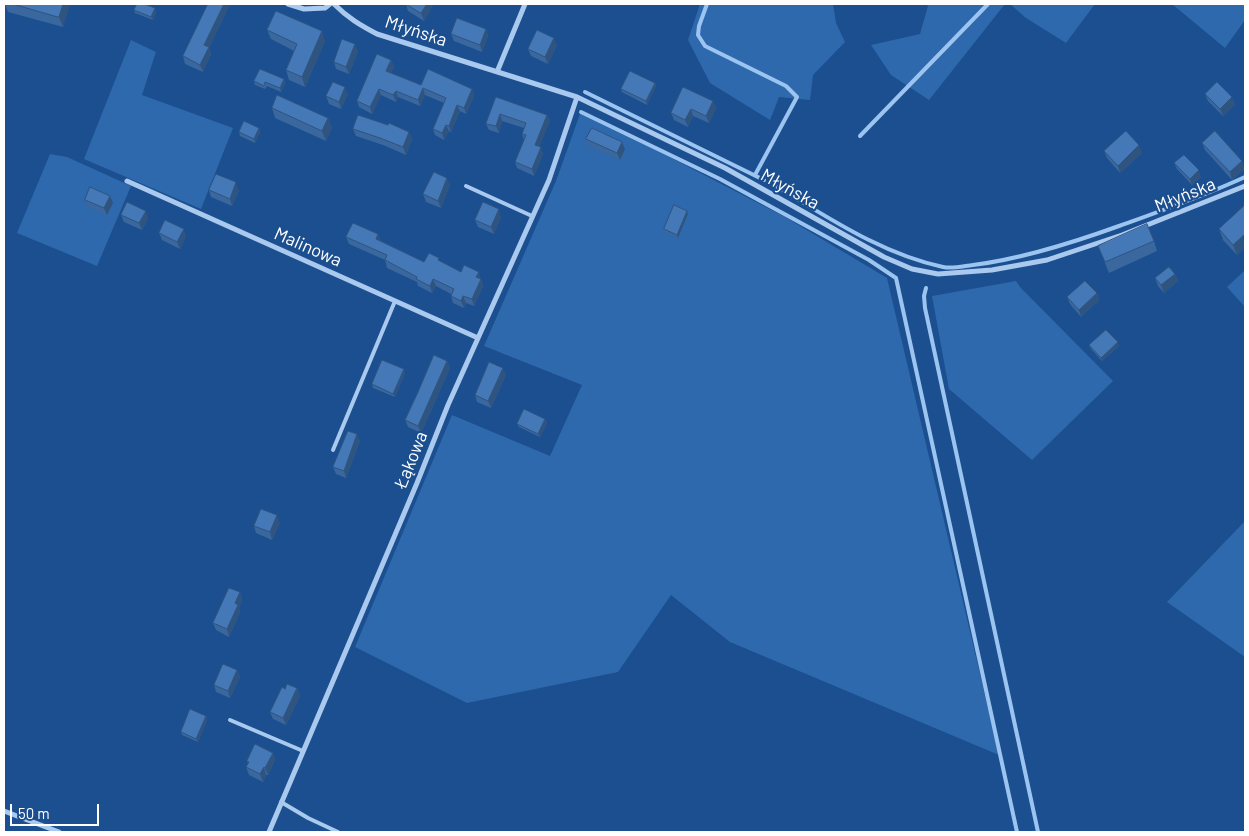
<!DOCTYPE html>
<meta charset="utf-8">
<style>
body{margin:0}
#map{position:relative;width:1249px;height:836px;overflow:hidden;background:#1b4f8f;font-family:Barlow,sans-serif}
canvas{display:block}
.frame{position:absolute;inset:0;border:5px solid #fff;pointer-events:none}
.scale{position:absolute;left:10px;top:804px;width:89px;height:22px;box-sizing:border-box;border:2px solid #fff;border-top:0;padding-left:6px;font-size:15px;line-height:18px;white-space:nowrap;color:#fff;-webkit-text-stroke:4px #1b4f8f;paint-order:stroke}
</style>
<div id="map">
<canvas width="1249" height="836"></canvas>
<div class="frame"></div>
<div class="scale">50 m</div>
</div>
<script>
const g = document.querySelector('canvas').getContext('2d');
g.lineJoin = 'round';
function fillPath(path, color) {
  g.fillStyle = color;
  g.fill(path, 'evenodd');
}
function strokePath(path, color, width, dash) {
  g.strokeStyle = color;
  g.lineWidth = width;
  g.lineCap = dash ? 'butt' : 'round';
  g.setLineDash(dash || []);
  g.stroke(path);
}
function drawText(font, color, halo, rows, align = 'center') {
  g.font = font + ' Barlow,sans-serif';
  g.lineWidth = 4.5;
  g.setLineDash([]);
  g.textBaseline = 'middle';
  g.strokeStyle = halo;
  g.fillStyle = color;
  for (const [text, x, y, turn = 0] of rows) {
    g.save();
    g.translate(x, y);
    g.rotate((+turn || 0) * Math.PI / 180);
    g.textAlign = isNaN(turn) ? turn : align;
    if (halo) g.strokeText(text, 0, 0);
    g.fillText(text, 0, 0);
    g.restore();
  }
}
fillPath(new Path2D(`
 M700,4H833L836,23L845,42L813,75L810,100L779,97L770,120L710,83L688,40Z
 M925,4H1005L929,100L891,75L871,45L920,34L928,6Z
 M1010,4H1095L1066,43L1026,18Z
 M1172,4H1245V20L1225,48Z
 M131,40L156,52L142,95L233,128L201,209L84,159Z
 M581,111L785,217L887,278L999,755L730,642L671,595L618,672L467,703L355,647L452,415L550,456L582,385L484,346L556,181Z
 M50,154L67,157L131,186L97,266L17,233Z
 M1245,270V307L1227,287Z
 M1016,281L1020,287L1113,381L1032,460L949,389L932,296Z
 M1245,521V657L1167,602Z`), '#2e69ad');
strokePath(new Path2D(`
 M707,4L699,26L698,35L705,46L786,86L797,97L755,175
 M585,92L764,180
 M581,112L720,179L869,260L896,278L1017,832
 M860,136L988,4
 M777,187C829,218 882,254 943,267C952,269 964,266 973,265C1022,259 1072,243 1119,226C1161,211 1204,196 1245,177
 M926,288L924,296L925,308L1038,832`), '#9cc4f0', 4);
strokePath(new Path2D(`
 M466,186L532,216
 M333,450L395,301
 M230,720L303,751
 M281,802L308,818L338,832`), '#a9c9ee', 4);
strokePath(new Path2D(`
 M288,4L304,9L325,8L330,4
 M334,4C348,18 360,25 377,34L577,97L725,168L884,257L912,269L938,274L992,270L1047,260L1122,235L1245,186
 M497,72L525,4
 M127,181L478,338
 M4,811L59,832
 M269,832L417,483L448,405L549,180L577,97`), '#a9c9ee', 5);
fillPath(new Path2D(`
 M5,4H68L69,6L63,27L8,12Z
 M208,4H230L209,48L211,54L203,72L185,64L183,56Z
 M406,4H433V5L424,21L408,11Z
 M134,10L156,12L153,20L135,13Z
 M486,29L488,36L482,52L454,41L451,34Z
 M267,30L325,41L305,87L289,80L286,70L294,51L271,39Z
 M557,45L548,64L531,56L528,49Z
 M358,51L349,74L336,69L334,62Z
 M391,60L394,67L391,73L421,85L472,89L474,96L466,114L460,111L451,132L449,131L444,140L435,135L433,129L444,103L425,95L420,106L398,97L396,102L381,95L372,114L359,107L357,101Z
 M284,79L285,83L281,92L267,86L265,89L255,85L254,81Z
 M655,83L656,86L647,105L622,92L621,89Z
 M348,94L341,109L329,104L326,96Z
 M1205,94L1235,104L1223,116L1208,101Z
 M496,97L547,115L550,121L539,146L543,154L534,176L517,168L515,162L524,140L522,134L524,128L502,121L499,133L489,130L486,124Z
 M713,101L716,108L709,123L693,116L688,127L674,120L671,113Z
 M272,108L328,118L332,128L326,141L275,118Z
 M259,128L260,132L255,143L240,136L239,132Z
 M353,129L409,132L412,139L406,155L383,145L356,136Z
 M586,139L625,149L620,160L589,146Z
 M1202,143L1245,168L1232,180L1205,150Z
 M1104,151L1142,153L1120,173L1107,158Z
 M1174,163L1201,177L1192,185L1177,169Z
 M450,185L441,208L426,202L423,194Z
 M209,190H239L232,206L211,197Z
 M85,200L113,203L107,215L88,207Z
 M1245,207V248L1237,255L1223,240L1219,229Z
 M687,211L688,214L678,238L665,233L664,229Z
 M121,215L148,218L142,230L124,222Z
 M501,217L494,234L478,227L475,220Z
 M159,233L186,236L180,249L162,240Z
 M346,237L381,241L424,262L440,261L461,272L481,279L483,286L474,306L466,303L464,308L453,303L451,296V294L436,286L432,293L418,286L417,282L387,268L385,260L349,244Z
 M1154,241L1157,251L1109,273L1098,246Z
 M1175,274L1178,281L1164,293L1158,286L1155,278Z
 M1097,293L1099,300L1081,317L1070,304L1067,297Z
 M1089,345L1119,346L1102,361L1091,349Z
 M447,361L450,368L421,433L408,427L405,420Z
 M405,373L395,397L373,388L372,384Z
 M506,375L491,408L477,402L475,395Z
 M545,419L547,423L540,437L519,427L517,424Z
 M360,441L346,478L336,474L333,467Z
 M280,523L272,540L256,533L254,526Z
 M240,592L242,600L239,608L240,612L229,637L216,630L213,623Z
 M237,670L240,677L230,698L216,692L214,685Z
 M297,688L300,696L286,725L273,719L270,712L285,689Z
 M206,716L207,720L198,742L182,735L181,732Z
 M273,753L275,760L268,775H266L263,782L249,775L246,767L248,763L247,761Z`), '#3a679d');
fillPath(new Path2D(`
 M63,4H68L69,6L63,27L59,17Z
 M224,4H230L209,48L211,54L203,72L200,65L204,45Z
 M427,4H433V5L424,21L421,13Z
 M155,8L156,12L153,20L151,17Z
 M486,29L488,36L482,52L480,45Z
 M322,31L325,41L305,87L302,77Z
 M554,38L557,45L548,64L545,57Z
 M355,44L358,51L349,74L346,67Z
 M391,60L394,67L389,78L386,71Z
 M284,79L285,83L281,92L280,88Z
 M655,83L656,86L647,105L646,101Z
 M345,87L348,94L341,109L339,102Z
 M423,88L425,95L420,106L418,100Z
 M379,89L381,95L372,114L370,107Z
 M472,89L474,96L466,114L464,108Z
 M396,91L398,97L396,102L393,95Z
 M1232,97L1235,104L1223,116L1220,109Z
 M713,101L716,108L709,123L706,116Z
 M457,105L460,111L451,132L449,126Z
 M691,109L693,116L688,127L685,120Z
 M500,114L502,121L499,133L496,126Z
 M547,115L550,121L538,151L535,145Z
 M328,118L332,128L326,141L322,131Z
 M446,125L449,131L444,140L442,133Z
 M259,128L260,132L255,143L254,139Z
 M409,132L412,139L406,155L403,147Z
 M622,142L625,149L620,160L617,153Z
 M1139,145L1142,153L1120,173L1118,166Z
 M541,147L543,154L534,176L532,169Z
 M1242,161L1245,168L1232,180L1230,172Z
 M1199,170L1201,177L1192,185L1190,179Z
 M447,178L450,185L441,208L438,201Z
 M236,182L239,190L232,206L230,199Z
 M110,196L113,203L107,215L104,208Z
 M499,209L501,217L494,234L491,227Z
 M146,211L148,218L142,230L139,223Z
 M687,211L688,214L678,238L677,235Z
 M184,229L186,236L180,249L177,242Z
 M378,234L381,241L376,239Z
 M1245,234V248L1237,255L1233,245Z
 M479,272L483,286L474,306L472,299L476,277Z
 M1175,274L1178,281L1164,293L1161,285Z
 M433,279L436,286L432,293L430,286Z
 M1097,293L1099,300L1081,317L1079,310Z
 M463,296L466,303L464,308L461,301Z
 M1118,342L1119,346L1102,361L1101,358Z
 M447,361L450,368L421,433L418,426Z
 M503,368L506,375L491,408L488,401Z
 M404,369L405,373L395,397L393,394Z
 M545,419L547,423L540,437L538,434Z
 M357,434L360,441L346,478L344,471Z
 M277,515L280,523L272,540L270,532Z
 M240,592L242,600L239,608L240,612L229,637L227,629L235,603Z
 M237,670L240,677L230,698L228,691Z
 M297,688L300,696L286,725L283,718Z
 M206,716L207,720L198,742L196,739Z
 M273,753L275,760L268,775L265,768Z
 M264,767L266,775L263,782L260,774Z`), '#305480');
const building = new Path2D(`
 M13,4H63L59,17Z
 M137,4H144L155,8L151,17L134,10Z
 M208,4H224L204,45L209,47L200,65L183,56Z
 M406,4H427L421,13Z
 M276,11L322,31L302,77L286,70L297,44L267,30Z
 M457,18L486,29L480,45L451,34Z
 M537,30L554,38L545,57L528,49Z
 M342,39L355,44L346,67L334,62Z
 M377,54L391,60L386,71L421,85L428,69L472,89L464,108L457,105L449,126L446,125L442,133L433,129L446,98L423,88L418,100L396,91L393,95L379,89L370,107L357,101Z
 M260,69L284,79L280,88L265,82L264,86L254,81Z
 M630,71L655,83L646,101L621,89Z
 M333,82L345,87L339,102L326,96Z
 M1217,82L1232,97L1220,109L1205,94Z
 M683,87L713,101L706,116L691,109L685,120L671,113Z
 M277,95L328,118L322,131L272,108Z
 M496,97L547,115L535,145L541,147L532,169L515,162L526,135L522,134L526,123L500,114L496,126L486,124Z
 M358,115L388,125L389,123L409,132L403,147L380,138L353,129Z
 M244,121L259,128L254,139L239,132Z
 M592,128L622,142L617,153L586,139Z
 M1126,131L1139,145L1118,166L1104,151Z
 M1215,131L1242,161L1230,172L1202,143Z
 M1184,155L1199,170L1190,179L1174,163Z
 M434,172L447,178L438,201L423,194Z
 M216,174L236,182L230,199L209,190Z
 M90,187L110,196L104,208L85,200Z
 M127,202L146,211L139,223L121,215Z
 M483,202L499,209L491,227L475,220Z
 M674,205L687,211L677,235L664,229Z
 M1244,206L1245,207V234L1233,245L1219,229Z
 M165,220L184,229L177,242L159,233Z
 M353,223L378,234L376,239L424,262L429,253L439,258L438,260L461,272L464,265L479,272L476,277L481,279L472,299L463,296L461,301L451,296L454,289L433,279L430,286L416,279L417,277L385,260L387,255L346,237Z
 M1147,224L1154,241L1105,262L1098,246Z
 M1169,267L1175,274L1161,285L1155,278Z
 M1085,281L1097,293L1079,310L1067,297Z
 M1106,330L1118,342L1101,358L1089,345Z
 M434,355L447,361L418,426L405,420L418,392Z
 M382,360L404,369L393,394L372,384Z
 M489,362L503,368L488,401L475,395L486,369Z
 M524,409L545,419L538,434L517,424Z
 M348,431L357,434L344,471L333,467Z
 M261,509L277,515L270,532L254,526Z
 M229,588L240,592L235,603L238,605L227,629L213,623Z
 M223,664L237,670L228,691L214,685Z
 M287,684L297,688L283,718L270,712L282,687L285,689Z
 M190,709L206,716L196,739L181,732Z
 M255,744L273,753L265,768L264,767L260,774L246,767L249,762L247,761Z`);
fillPath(building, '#4478b7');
strokePath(building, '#305480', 1);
drawText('18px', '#fff', '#1b4f8f', [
 ["Młyńska",416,31,18],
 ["Młyńska",790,189,29],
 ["Młyńska",1185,195,-22],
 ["Malinowa",308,247,24],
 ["Łąkowa",411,460,-68]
]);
</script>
